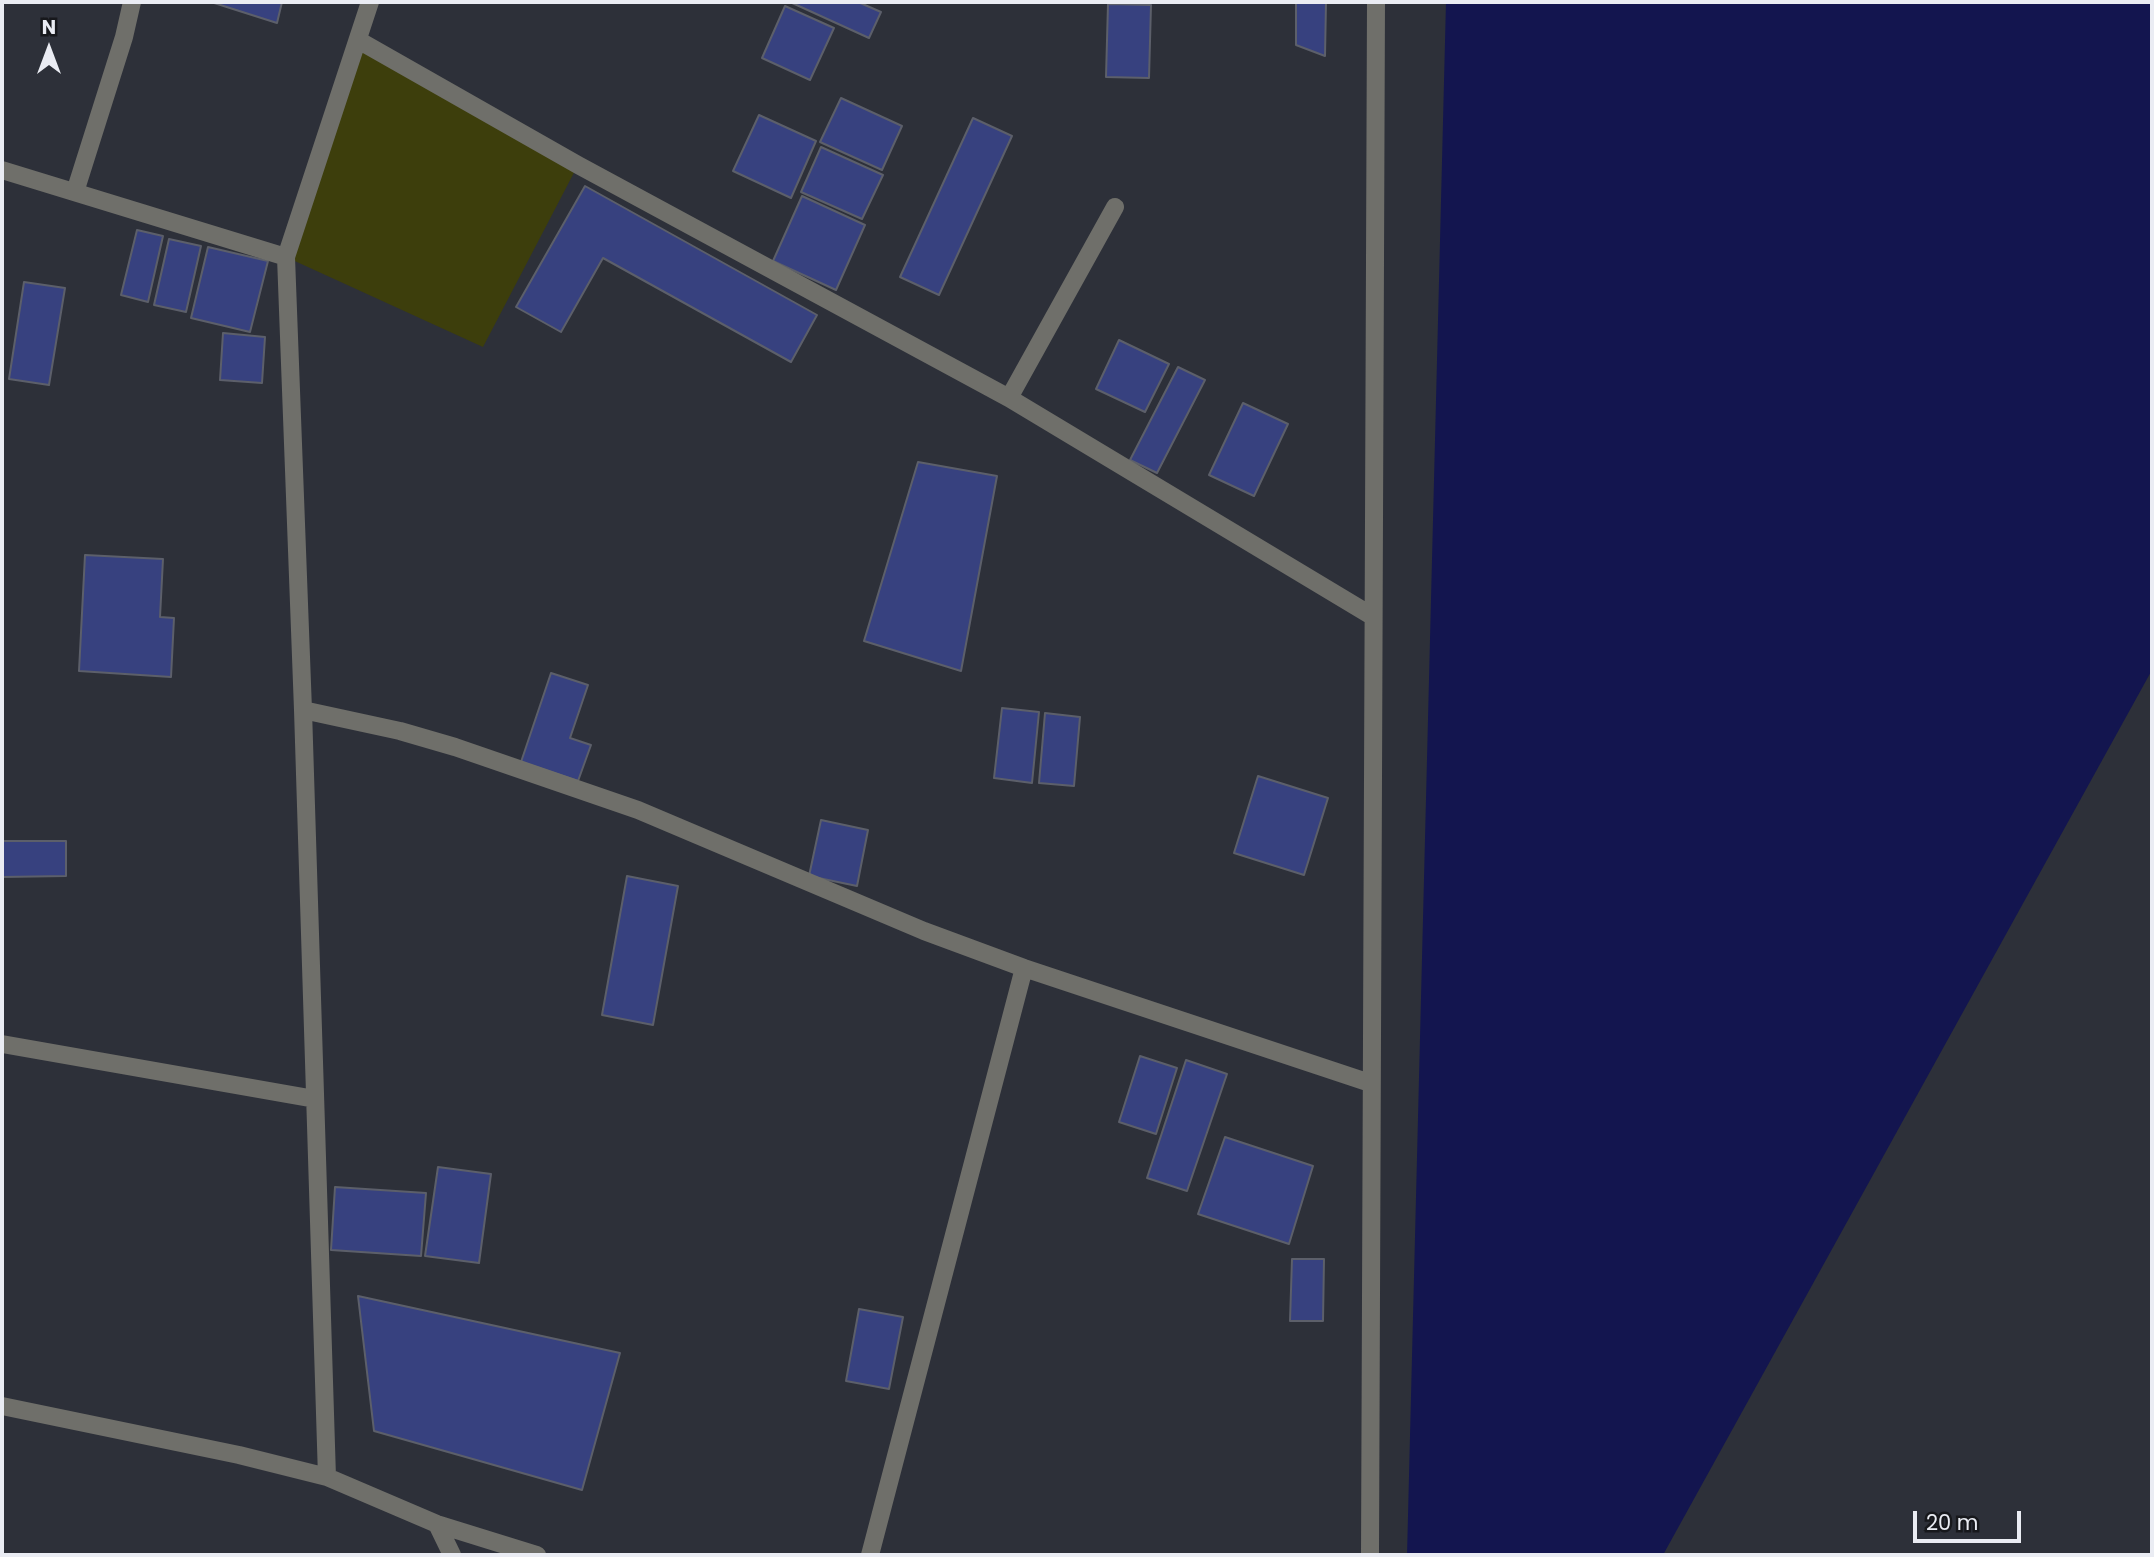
<!DOCTYPE html>
<style>
body{margin:0}
#map{position:relative;width:2154px;height:1557px;overflow:hidden;background:#2d3039;font-family:Poppins,sans-serif}
canvas{display:block}
.frame{position:absolute;inset:0;border:4px solid #eaecf3;pointer-events:none}
.north{position:absolute;left:14px;top:14px;width:70px;height:70px;-webkit-text-stroke:5px #17181c;paint-order:stroke;rotate:0deg;font-size:19px;font-weight:700;line-height:28px;text-align:center;color:#eaecf3}
.north::after{content:'';display:block;margin:auto;width:24px;height:32px;background:#eaecf3;clip-path:polygon(50% 0,100% 100%,50% 72%,0 100%)}
.scale{position:absolute;left:1913px;top:1511px;width:108px;height:32px;box-sizing:border-box;border:4px solid #eaecf3;border-top:0;padding-left:9px;font-size:21px;line-height:24px;white-space:nowrap;color:#eaecf3;-webkit-text-stroke:5px #17181c;paint-order:stroke}
</style>
<div id="map">
<canvas width="2154" height="1557"></canvas>
<div class="frame"></div>
<div class="north">N</div>
<div class="scale">20 m</div>
</div>
<script>
const g = document.querySelector('canvas').getContext('2d');
g.lineJoin = 'round';
function fillPath(path, color) {
  g.fillStyle = color;
  g.fill(path, 'evenodd');
}
function strokePath(path, color, width, dash) {
  g.strokeStyle = color;
  g.lineWidth = width;
  g.lineCap = dash ? 'butt' : 'round';
  g.setLineDash(dash || []);
  g.stroke(path);
}
fillPath(new Path2D(`
 M358,40L578,165L483,347L286,257Z`), '#3d3e0c');
fillPath(new Path2D(`
 M1446,2H2152V670L1663,1555H1407Z`), '#13154f');
const building = new Path2D(`
 M211,2H282L277,23Z
 M790,2H858L881,12L869,38Z
 M1296,2H1326L1325,56L1296,45Z
 M1108,4L1151,5L1149,78L1106,77Z
 M785,6L834,28L810,80L762,58Z
 M841,98L902,126L882,170L820,142Z
 M759,115L816,141L791,198L733,171Z
 M973,118L1012,136L939,295L900,277Z
 M821,147L883,175L862,219L801,192Z
 M585,186L817,315L791,362L603,258L561,332L516,307Z
 M802,196L865,225L836,290L773,261Z
 M137,230L163,236L148,302L121,295Z
 M169,239L201,246L186,312L154,305Z
 M208,247L268,261L250,332L191,318Z
 M24,282L65,288L49,385L9,379Z
 M223,333L265,337L262,383L220,380Z
 M1119,340L1169,364L1145,412L1096,389Z
 M1178,367L1205,380L1157,473L1130,460Z
 M1243,403L1288,424L1254,496L1209,475Z
 M918,462L997,476L961,671L864,641Z
 M85,555L163,559L160,617L174,618L171,677L79,671Z
 M551,673L588,685L570,738L591,745L578,781L521,762Z
 M1002,708L1039,712L1032,783L994,778Z
 M1045,713L1080,717L1074,786L1039,783Z
 M1258,776L1328,798L1304,875L1234,853Z
 M821,820L868,830L857,886L809,876Z
 M2,841H66V876L2,877Z
 M627,876L678,886L653,1025L602,1015Z
 M1140,1056L1177,1068L1156,1134L1119,1122Z
 M1186,1060L1227,1074L1187,1191L1147,1178Z
 M1225,1137L1313,1166L1289,1244L1198,1214Z
 M438,1167L491,1174L479,1263L425,1256Z
 M335,1187L426,1193L421,1256L331,1250Z
 M1292,1259H1324L1323,1321H1290Z
 M358,1296L620,1353L582,1490L374,1431Z
 M859,1309L903,1317L889,1389L846,1381Z`);
fillPath(building, '#37417f');
strokePath(building, '#5c5f6a', 2);
strokePath(new Path2D(`
 M358,40L578,165L1009,398L1372,616
 M2,170L286,257
 M75,192L124,37L132,2
 M1009,398L1115,207
 M303,710L400,731L455,747L638,810L924,931L1024,968L1370,1083
 M2,1044L315,1099
 M2,1406L239,1455L327,1477L437,1524L537,1555
 M327,1477L303,710L286,257L370,2
 M437,1524L452,1555
 M870,1555L1024,968
 M1370,1555L1376,2`), '#6f6f6a', 18);
</script>
